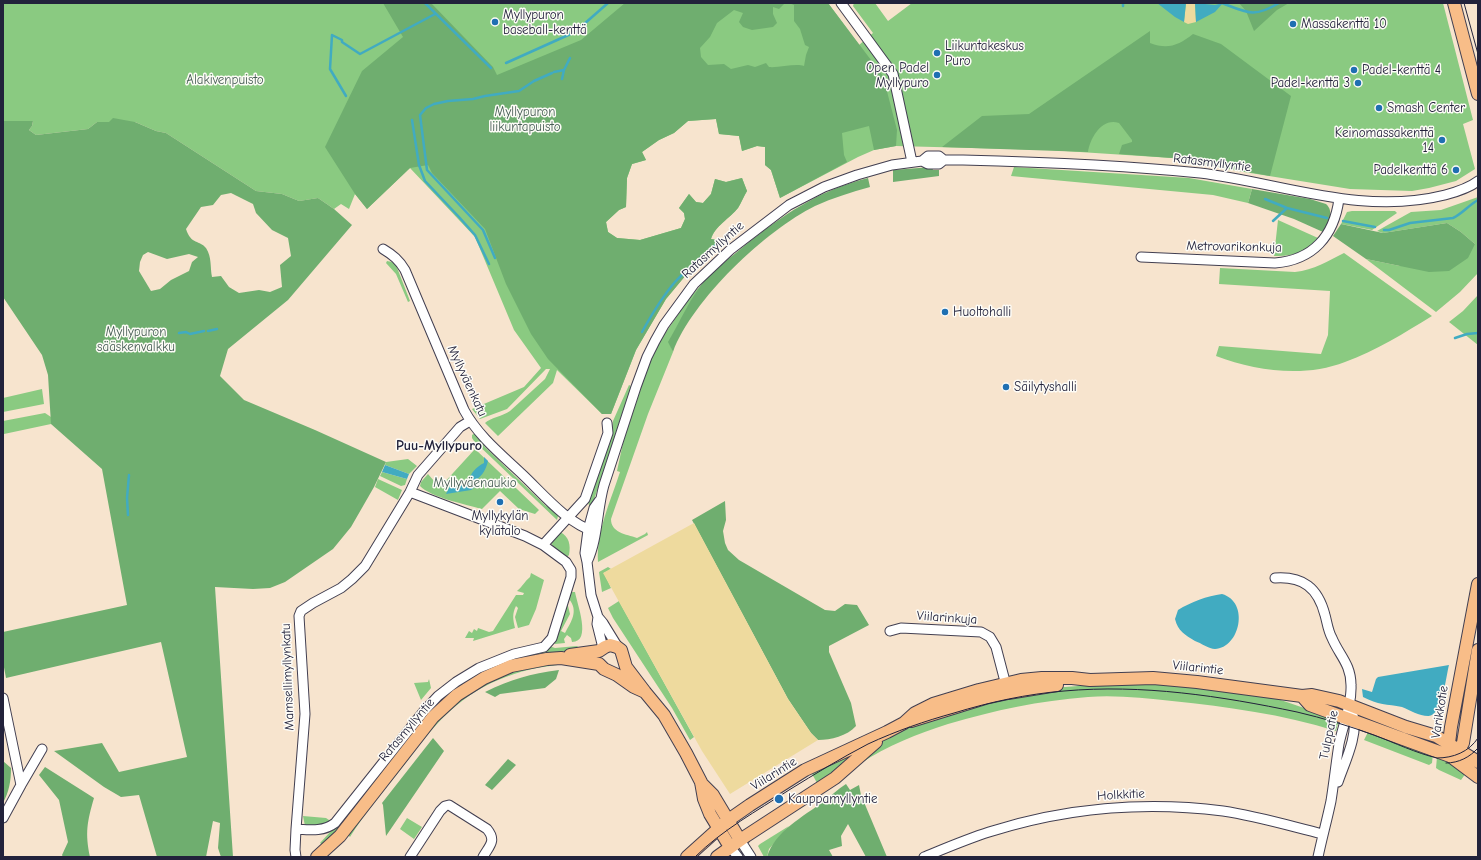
<!DOCTYPE html>
<meta charset="utf-8">
<style>
body{margin:0}
#map{position:relative;width:1481px;height:860px;overflow:hidden;background:#f7e4ce;font-family:"Comic Neue",sans-serif}
canvas{display:block}
.frame{position:absolute;inset:0;border:4px solid #22223b;pointer-events:none}
</style>
<div id="map">
<canvas width="1481" height="860"></canvas>
<div class="frame"></div>
</div>
<script>
const g = document.querySelector('canvas').getContext('2d');
g.lineJoin = 'round';
function fillPath(path, color) {
  g.fillStyle = color;
  g.fill(path, 'evenodd');
}
function strokePath(path, color, width, dash) {
  g.strokeStyle = color;
  g.lineWidth = width;
  g.lineCap = dash ? 'butt' : 'round';
  g.setLineDash(dash || []);
  g.stroke(path);
}
function drawText(font, color, halo, rows, align = 'center') {
  g.font = font + ' "Comic Neue",sans-serif';
  g.lineWidth = 3;
  g.setLineDash([]);
  g.textBaseline = 'middle';
  g.strokeStyle = halo;
  g.fillStyle = color;
  for (const [text, x, y, turn = 0] of rows) {
    g.save();
    g.translate(x, y);
    g.rotate((+turn || 0) * Math.PI / 180);
    g.textAlign = isNaN(turn) ? turn : align;
    if (halo) g.strokeText(text, 0, 0);
    g.fillText(text, 0, 0);
    g.restore();
  }
}
fillPath(new Path2D(`
 M3,3H828L859,45L873,33L853,6L854,3H875L888,21L912,3H1443L1473,120L1463,124L1475,169L1456,181L1429,188L1412,191L1350,189L1238,171L1172,158L1049,150L896,146L874,150L858,157L780,198L771,170L765,165V147L757,146L742,151L739,136L719,134L716,119L688,121L674,133L659,140L642,152L646,160L632,164L627,178L626,207L619,210L606,222L608,232L617,238L640,240L681,228L685,219L684,213L679,208L689,194L696,202L703,203L711,194L715,179L726,182L742,178L747,191C744,196 741,203 738,208C730,218 715,226 711,239L718,240L721,243L691,269L666,299L636,350L611,414H602L557,370L553,383L498,436L485,423C490,418 503,416 510,411L545,379L550,369H546L507,409L480,419L472,409L524,387L541,368L514,330L475,237L410,168L367,209L355,194L349,209L341,204L334,209L318,198L299,201L282,194L256,191L166,133L156,131L135,122H97L88,129L36,135L29,130L32,126L33,121H3Z
 M1014,167L1189,178L1252,189L1248,203L1213,195L1011,176Z
 M1478,197V273L1460,292L1436,312L1366,259L1400,266L1475,244L1461,232L1447,223L1383,233L1377,231L1411,212L1441,210Z
 M1352,211H1395L1397,213L1372,230L1341,224L1347,212Z
 M1278,220L1318,238C1306,252 1292,257 1274,256Z
 M1344,253L1432,316C1404,333 1376,351 1345,362C1304,378 1256,371 1216,356L1219,346L1321,354L1328,335L1330,291L1219,284L1220,268L1295,272C1314,270 1328,261 1344,253Z
 M387,261L392,262L396,265L410,301L408,302L396,274L386,263Z
 M700,286L669,342L673,352L648,414L611,519C611,533 626,534 637,538L645,534L647,532L648,535L598,562C596,532 611,500 620,472L617,471L623,443L646,372L653,354L664,335L688,300Z
 M1478,295V345L1449,322L1463,311Z
 M629,385L631,386L592,506L589,505L587,499L612,428L613,421Z
 M42,389L44,404L3,412V398Z
 M45,413L51,417V424L4,434L3,421Z
 M475,433L485,447L546,506L554,509L558,516L557,520L474,441L472,438V435Z
 M475,449L539,510L535,514L519,509L500,491L482,509C467,505 430,497 420,486L421,482L428,474L434,481L443,484Z
 M408,459L417,466L409,474L385,465L386,462Z
 M382,472L407,479L405,485L401,486L380,476Z
 M378,479L402,490L398,500L375,487Z
 M560,532C569,536 571,545 569,555L567,557C560,552 552,550 551,540Z
 M608,567L611,569L604,573L611,588L602,592L599,572Z
 M531,573L544,580L536,609L529,625L518,628L515,617L518,608L516,606C512,614 513,619 515,628L473,641L474,638H465L469,631L472,633L474,629L477,631L478,628L489,632L493,631L516,595H523L524,593L517,591C522,587 525,581 530,577Z
 M571,592H575C577,604 592,642 572,642L571,638L567,635L564,639L565,643L555,644L553,642L566,605L568,606L570,614L561,631L565,633C571,622 579,611 569,599Z
 M619,601L694,737L690,740L672,708L613,618L608,608Z
 M549,646L555,648L577,646L579,648V649L523,657L487,670L398,754L330,839L324,846L320,843L341,820L424,715L451,690L486,668Z
 M542,663L572,664C526,666 484,680 450,711C431,728 417,749 401,769C384,791 365,813 350,837L348,835L376,795L451,705L497,676Z
 M429,679L431,688L421,700L414,683L428,682Z
 M1131,683L1184,685L1272,697L1339,720L1336,731C1281,714 1229,707 1172,701C1144,698 1116,695 1088,697C1038,701 996,710 948,724C918,734 887,745 860,764L874,746L897,731L970,705L1053,688L1103,684Z
 M1368,732L1433,753L1432,763L1429,765L1364,740Z
 M868,743L820,784L818,782L817,783L810,770Z
 M1437,757L1442,758L1466,773L1461,780L1439,770L1436,768Z
 M303,816L326,818L332,822L328,827L305,826Z
 M407,818L422,827L414,839L400,829Z
 M789,826L769,849L767,857H764L758,846L760,844Z`), '#8aca81');
fillPath(new Path2D(`
 M383,3H431L493,67L497,75L581,40L625,3H785L779,9L773,7V14L777,23L773,27L752,30L743,27L739,22L743,13L734,10L717,23L710,37L700,48L701,57L708,65L724,64L731,69L748,65L755,67L766,63L769,67C779,68 796,63 804,66L806,55L809,47L805,45L800,29L794,21V5L789,3H828L883,76L897,130L896,146L874,150L869,126L842,133L844,155L847,162L780,198L771,170L765,165V147L757,146L742,151L739,136L719,134L716,119L688,121L674,133L659,140L642,152L646,160L632,164L627,178L626,207L619,210L606,222L608,232L617,238L640,240L681,228L685,219L684,213L679,208L689,194L696,202L703,203L711,194L715,179L726,182L742,178L747,191C744,196 741,203 738,208C730,218 714,227 711,239L718,240L721,243L691,269L666,299L636,350L611,414H602L548,359L531,334L506,284L485,229L432,173L428,165L410,168L367,209L355,194L325,147L362,71L403,37Z
 M1239,3H1289L1277,10L1254,31L1246,11Z
 M1150,31V43C1168,50 1179,45 1193,34L1221,44L1291,96L1270,176L1172,158L1119,154L1122,145L1132,142V140L1119,123C1102,117 1090,138 1088,152L942,147L982,116L1029,114Z
 M113,118L135,122L156,131L166,133L256,191L282,194L299,201L318,198L334,209L352,225L288,300L228,349L220,376L244,400L315,430L386,462L374,487L351,527L333,549L285,582L270,588L253,589L215,587L233,857H221L218,848L220,823L213,821L206,857H157L139,795L121,797L104,787L54,751L102,743L119,772L187,757L161,642L6,678L3,662V632L127,605L102,469L51,424L48,375L42,355L3,297V121H33L32,126L29,130L36,135L88,129L97,122H109ZM231,193L253,204L256,213L272,230L288,238L291,256L280,265L282,287L270,292L259,290L239,293L229,287L221,276L212,277C210,267 212,257 206,248C200,240 191,245 186,229L201,207L213,205L221,195ZM148,252L167,259L189,254L198,257L192,262L189,271L171,280L160,289L151,291L139,271L140,262L143,255Z
 M932,167L933,170H939V176L893,182V170Z
 M868,178L870,187C851,192 833,198 815,206C766,230 692,300 673,352L668,342C679,324 692,294 706,279C717,267 730,258 743,247C783,215 817,191 868,178Z
 M1252,189L1310,199L1326,204C1335,212 1328,224 1323,232L1294,219L1248,203Z
 M1447,223L1461,232L1475,244L1468,258L1449,271L1429,272L1366,259L1333,236L1341,224L1383,233Z
 M725,501L726,520L723,531L725,543L728,550L739,560L825,610L835,611L845,604L857,605L869,625L829,646V652L851,703L856,726C847,736 831,740 818,740L811,733L788,699L692,520Z
 M559,670L556,679L545,688L500,694L495,697L485,692C511,679 530,674 559,670Z
 M433,738L444,751L386,836L383,805L382,803Z
 M508,759L516,765L492,790L485,785Z
 M3,761L11,768C11,781 9,792 3,803Z
 M45,767L94,798C87,822 85,833 90,857H63L62,855L68,842L59,800L39,775Z
 M846,784L850,790L859,785L861,795L887,857H866L848,824L841,836L842,846L829,850L833,857H767C775,831 803,817 824,801C831,796 838,789 846,784Z`), '#6fae6f');
fillPath(new Path2D(`
 M1186,3H1195L1196,22L1188,24L1184,22Z
 M694,523L788,699L811,733L818,740L730,794L702,751L603,573Z`), '#eeda9e');
fillPath(new Path2D(`
 M1157,3H1186L1184,22L1175,17Z
 M1195,3L1215,5L1223,3L1215,12L1196,22Z
 M484,457L488,461C486,469 483,475 476,480V486L471,490L446,494L450,486L455,487L469,482C470,473 476,467 484,463Z
 M385,465L409,474L407,479L382,472Z
 M1222,594C1250,602 1240,648 1215,649C1209,649 1201,643 1195,641C1185,635 1178,631 1175,619L1178,610C1191,602 1207,596 1222,594Z
 M1449,665C1446,676 1442,717 1428,716C1419,716 1410,710 1402,707C1387,704 1378,705 1363,697L1362,689L1372,692L1376,679L1378,677Z`), '#41abc1');
strokePath(new Path2D(`
 M425,3L491,68
 M1222,3C1248,13 1254,18 1279,3
 M1123,6V3
 M506,63L575,32L608,3
 M554,72L564,70
 M562,79L564,70L570,58
 M346,96L330,69L332,35L342,40V42L360,54L435,14
 M412,120L419,165L425,181L459,217L475,235L489,264
 M1265,199L1287,208L1327,218
 M1273,221L1287,208
 M1343,221L1375,227
 M1384,230H1389L1410,223L1453,218C1462,214 1469,205 1478,200
 M495,258L483,230L427,170L420,115L426,108L434,104L448,101L473,99L485,96L519,91L534,81L552,73
 M208,331L217,329
 M642,332C652,314 662,297 675,282C688,268 703,256 717,244
 M179,333L186,332L190,334L204,331
 M1455,338L1467,334L1478,333
 M128,515L127,498L129,475`), '#41abc1', 2.5);
const minor = new Path2D(`
 M841,3L893,74L912,162
 M922,161L928,156H939L944,160
 M383,249C393,255 399,260 405,270L464,410C478,436 502,455 523,475C545,496 566,522 595,532
 M1141,257L1275,263C1313,260 1334,236 1339,199
 M599,501L594,508L588,530L585,553L587,562L591,595L598,617L603,623L619,649
 M543,545L585,499L608,433L607,423
 M587,562C598,539 597,509 604,485L636,387L647,357L655,341L664,325L694,284L730,250L789,205L824,187L857,175L892,165L922,161L928,164H939L944,160H963C1042,162 1121,165 1200,173C1282,183 1361,216 1445,195C1456,192 1469,188 1478,181
 M1275,578C1303,576 1318,588 1325,615C1327,622 1328,631 1332,638C1339,655 1351,664 1351,685C1352,704 1343,725 1339,744C1336,763 1334,782 1331,801C1327,820 1322,838 1318,857
 M598,617L597,624L603,648
 M890,631L901,628L981,632L990,637L996,647L1007,689
 M3,698L21,785L3,818
 M1338,782C1344,764 1359,734 1353,715
 M21,785L42,749
 M296,829C310,830 323,832 335,823L424,711L438,696L456,682L479,668L514,654L544,647L552,638L571,577V570L566,562L543,545L525,536L410,492
 M740,840L751,857
 M730,847L738,857
 M296,857L295,850L296,829L305,714L299,616L301,611L313,603L341,588L352,579L365,566L410,492L418,475L460,427L470,421
 M410,857L440,811L445,806L449,805L487,829C497,841 489,846 483,857
 M924,857C946,848 967,839 989,832C1064,808 1145,801 1223,811C1257,816 1290,826 1323,834`);
const major = new Path2D(`
 M1454,3L1478,94
 M570,655L599,651L605,647L610,645L617,647L621,650L626,667L645,692L664,715L686,753L701,782L704,799L710,814L730,847
 M1302,696L1310,705L1450,756L1478,777
 M911,721L985,698L1008,693L1057,685
 M1449,751V743L1451,727L1478,584
 M1454,753L1459,750L1463,743L1478,650
 M701,783L713,795L740,840
 M317,857L340,836L433,717L457,695L484,678L511,666L547,659L561,658L599,664L604,669L617,675L634,687L645,692
 M687,857L727,821L750,805L805,770L887,732L904,723L915,713L933,704L979,690L1021,680L1042,678H1072L1090,680L1153,678L1197,682L1302,696L1312,695L1339,701L1406,727L1436,736L1478,762
 M717,857L746,836L835,778L876,742`);
strokePath(minor, '#423f51', 11);
strokePath(major, '#423f51', 14);
strokePath(minor, '#fff', 9);
strokePath(major, '#f8bd88', 12);
strokePath(new Path2D(`
 M1464,3L1478,54
 M1446,763C1459,763 1470,757 1478,748
 M695,857C722,830 757,811 789,790C815,774 841,758 868,744C896,731 925,721 954,713C990,702 1027,694 1064,691C1142,684 1221,696 1297,712C1323,718 1349,726 1374,735C1395,743 1416,753 1437,758C1453,758 1469,752 1478,738`), '#22223b', 1);
for (const [x, y, r, color] of [
 [495,22,4,"#1f6fb2"],
 [1293,24,4,"#1f6fb2"],
 [937,53,4,"#1f6fb2"],
 [1354,70,4,"#1f6fb2"],
 [937,75,4,"#1f6fb2"],
 [1358,83,4,"#1f6fb2"],
 [1379,108,4,"#1f6fb2"],
 [1442,140,4,"#1f6fb2"],
 [1456,170,4,"#1f6fb2"],
 [945,312,4,"#1f6fb2"],
 [1006,387,4,"#1f6fb2"],
 [500,502,4,"#1f6fb2"],
 [779,799,5,"#1f6fb2"]
]) {
  const dot = new Path2D();
  dot.arc(x, y, r, 0, 2 * Math.PI);
  g.fillStyle = color;
  g.fill(dot);
  strokePath(dot, '#fdfcf7', 1.5);
}
drawText('13px', '#22223b', '#fdfcf7', [
 ["Myllypuron",503,15],
 ["baseball-kenttä",503,30],
 ["Massakenttä 10",1301,24],
 ["Liikuntakeskus",945,46],
 ["Puro",945,61],
 ["Open Padel",929,68,"right"],
 ["Myllypuro",929,83,"right"],
 ["Padel-kenttä 4",1362,70],
 ["Padel-kenttä 3",1350,83,"right"],
 ["Smash Center",1387,108],
 ["Keinomassakenttä",1434,133,"right"],
 ["14",1434,148,"right"],
 ["Padelkenttä 6",1448,170,"right"],
 ["Huoltohalli",953,312],
 ["Säilytyshalli",1014,387],
 ["Myllykylän",500,516,"center"],
 ["kylätalo",500,531,"center"],
 ["Kauppamyllyntie",788,799]
], 'left');
drawText('13px', '#465d54', '#fdfcf7', [
 ["Alakivenpuisto",225,80],
 ["Myllypuron",525,112],
 ["liikuntapuisto",525,127],
 ["Myllypuron",136,332],
 ["sääskenvalkku",136,347],
 ["Myllyväenaukio",475,483]
]);
drawText('13px', '#22223b', '#fdfcf7', [
 ["Ratasmyllyntie",1212,163,7],
 ["Metrovarikonkuja",1234,247,1],
 ["Ratasmyllyntie",713,250,-42],
 ["Myllyväenkatu",467,381,65],
 ["Viilarinkuja",947,618,4],
 ["Viilarintie",1198,668,6],
 ["Mamsellimyllynkatu",288,677,-92],
 ["Varikkotie",1440,712,-81],
 ["Ratasmyllyntie",407,730,-50],
 ["Tulppatie",1329,735,-78],
 ["Viilarintie",774,774,-32],
 ["Holkkitie",1121,795,-3]
]);
drawText('bold 14px', '#22223b', '#fdfcf7', [
 ["Puu-Myllypuro",439,446]
]);
</script>
